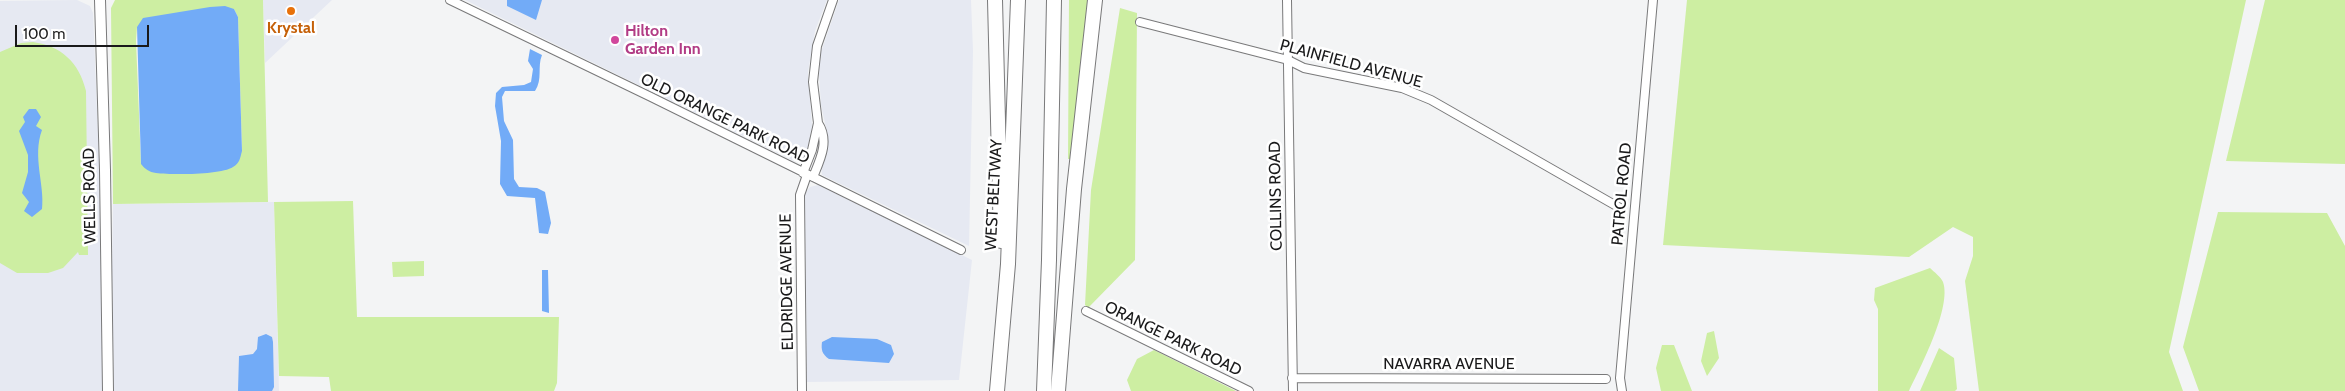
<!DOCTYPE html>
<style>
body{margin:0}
#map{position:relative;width:2345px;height:391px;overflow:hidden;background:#f3f4f5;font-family:Cabin,sans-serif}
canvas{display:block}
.scale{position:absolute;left:15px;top:25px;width:134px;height:22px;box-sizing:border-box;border:2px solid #19191a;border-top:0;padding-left:6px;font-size:15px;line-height:18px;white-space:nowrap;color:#19191a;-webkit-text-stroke:4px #fff;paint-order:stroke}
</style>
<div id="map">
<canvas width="2345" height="391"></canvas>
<div class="scale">100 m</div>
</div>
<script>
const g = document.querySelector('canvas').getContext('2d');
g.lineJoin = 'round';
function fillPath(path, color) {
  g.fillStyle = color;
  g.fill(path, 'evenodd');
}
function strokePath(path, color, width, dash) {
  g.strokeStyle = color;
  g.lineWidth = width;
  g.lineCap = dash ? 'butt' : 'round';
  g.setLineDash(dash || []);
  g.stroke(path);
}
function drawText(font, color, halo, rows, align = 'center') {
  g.font = font + ' Cabin,sans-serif';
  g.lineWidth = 5;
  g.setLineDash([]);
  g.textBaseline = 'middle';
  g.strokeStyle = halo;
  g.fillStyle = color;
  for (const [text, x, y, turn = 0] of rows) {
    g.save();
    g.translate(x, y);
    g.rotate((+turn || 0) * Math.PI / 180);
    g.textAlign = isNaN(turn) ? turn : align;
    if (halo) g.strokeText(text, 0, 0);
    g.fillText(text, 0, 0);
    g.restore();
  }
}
fillPath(new Path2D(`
 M77,0L90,6L93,13L104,283V391H0V1Z
 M263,0H332L265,63Z
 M465,0H827L815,31L808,72L812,126L806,157L801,162H796Z
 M839,0H971L973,51L969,246L822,175L821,165L827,148V132L821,105L819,73L821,52Z
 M818,185L972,260L959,380L807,382L805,193L810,187Z
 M274,202L279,391H114L112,269L113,204Z`), '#e6e9f2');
fillPath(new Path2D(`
 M115,0H263L268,202L113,204L111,8ZM234,9L238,17L242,151L141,164L136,41L137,27Z
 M1069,0H1089L1071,159H1068Z
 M1687,0H2246L2169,352L2183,391H1979L1965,281L1973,256V237L1953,227L1909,257L1663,245Z
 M2265,0H2345V164L2226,161Z
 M1120,8L1137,13L1135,260L1088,308L1085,305L1091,190Z
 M33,42C61,46 79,62 86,91L88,255H79L78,252L63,268L48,273H17L0,263V52L21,43Z
 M353,201L357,317H559L557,383L554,391H331L329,377L279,376L274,202Z
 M2218,212L2327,213L2345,246V391H2199L2183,347Z
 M424,261V276L393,277L392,262Z
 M1930,268C1934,272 1941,277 1943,282C1952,307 1920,368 1909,391H1878V309L1874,300L1875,288Z
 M1714,331L1719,358L1707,376L1701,361L1707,333Z
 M1662,345H1674L1692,391H1661L1656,368Z
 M1939,348L1954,358L1957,389L1955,391H1920Z
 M1154,350L1236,391H1131L1127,380L1137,359Z`), '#cdeea2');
fillPath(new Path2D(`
 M507,0H542L536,20L507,6Z
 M225,6L234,9L238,17L242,151C240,158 240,163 233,167C221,175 172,175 156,173C149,172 145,169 141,164L137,27L143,18L210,7Z
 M530,49L542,55C537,67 543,79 535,91H505L502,97L504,121L513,140L514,179L519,187L537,188L545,192L551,223L548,234L539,233L535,198L507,196L500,184L501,141L495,106L496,93L502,87L524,85L531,82L533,69L528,61Z
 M29,109H36L41,117L36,126L42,130C32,157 45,185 42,209L32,217L24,211L29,202L22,193L28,172V155L19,131L25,122L23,117Z
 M542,270H548L549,313L542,311Z
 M266,334L272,337L273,342L274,387L272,391H238L239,356L253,354L257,349L258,337Z
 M832,337L877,339L891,345L894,354L889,363L829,359C822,354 821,350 822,342Z`), '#72abf7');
const minor = new Path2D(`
 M450,0L651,97L961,250
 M1287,0L1293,391
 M1140,22L1288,60L1304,68L1402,88L1431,100L1620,208
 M803,173L812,150L818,123L813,82L817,46L833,0
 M813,177C820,160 830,141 818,123
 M1086,311L1249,391
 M1292,378L1606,379
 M802,391L800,195L807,175
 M1622,391L1620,378L1653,0`);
const tertiary = new Path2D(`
 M100,0L105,170L108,391`);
const motorway = new Path2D(`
 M995,0L1001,241
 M997,391L1008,264L1018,0
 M1044,391L1049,260L1054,0
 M1058,391L1074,189L1095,0`);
strokePath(minor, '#79797a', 10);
strokePath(tertiary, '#79797a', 12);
strokePath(motorway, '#79797a', 16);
strokePath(minor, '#fff', 8);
strokePath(tertiary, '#fff', 10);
strokePath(motorway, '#fff', 14);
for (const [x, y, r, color] of [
 [291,11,5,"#e8710a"],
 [615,40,5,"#d1479c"]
]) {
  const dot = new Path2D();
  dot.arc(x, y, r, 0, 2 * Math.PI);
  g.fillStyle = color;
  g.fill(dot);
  strokePath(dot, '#fff', 2);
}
drawText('bold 16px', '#c56008', '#fff', [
 ["Krystal",291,28]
]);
drawText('bold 16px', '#b23c85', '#fff', [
 ["Hilton",625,31],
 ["Garden Inn",625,49]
], 'left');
drawText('16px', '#19191a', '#fff', [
 ["PLAINFIELD AVENUE",1351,64,15],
 ["OLD ORANGE PARK ROAD",725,119,26],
 ["PATROL ROAD",1622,194,-85],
 ["WEST BELTWAY",994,195,-87],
 ["WELLS ROAD",90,196,-91],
 ["COLLINS ROAD",1276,196,-91],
 ["ELDRIDGE AVENUE",787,282,-91],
 ["ORANGE PARK ROAD",1173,339,26],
 ["NAVARRA AVENUE",1449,364]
]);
</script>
